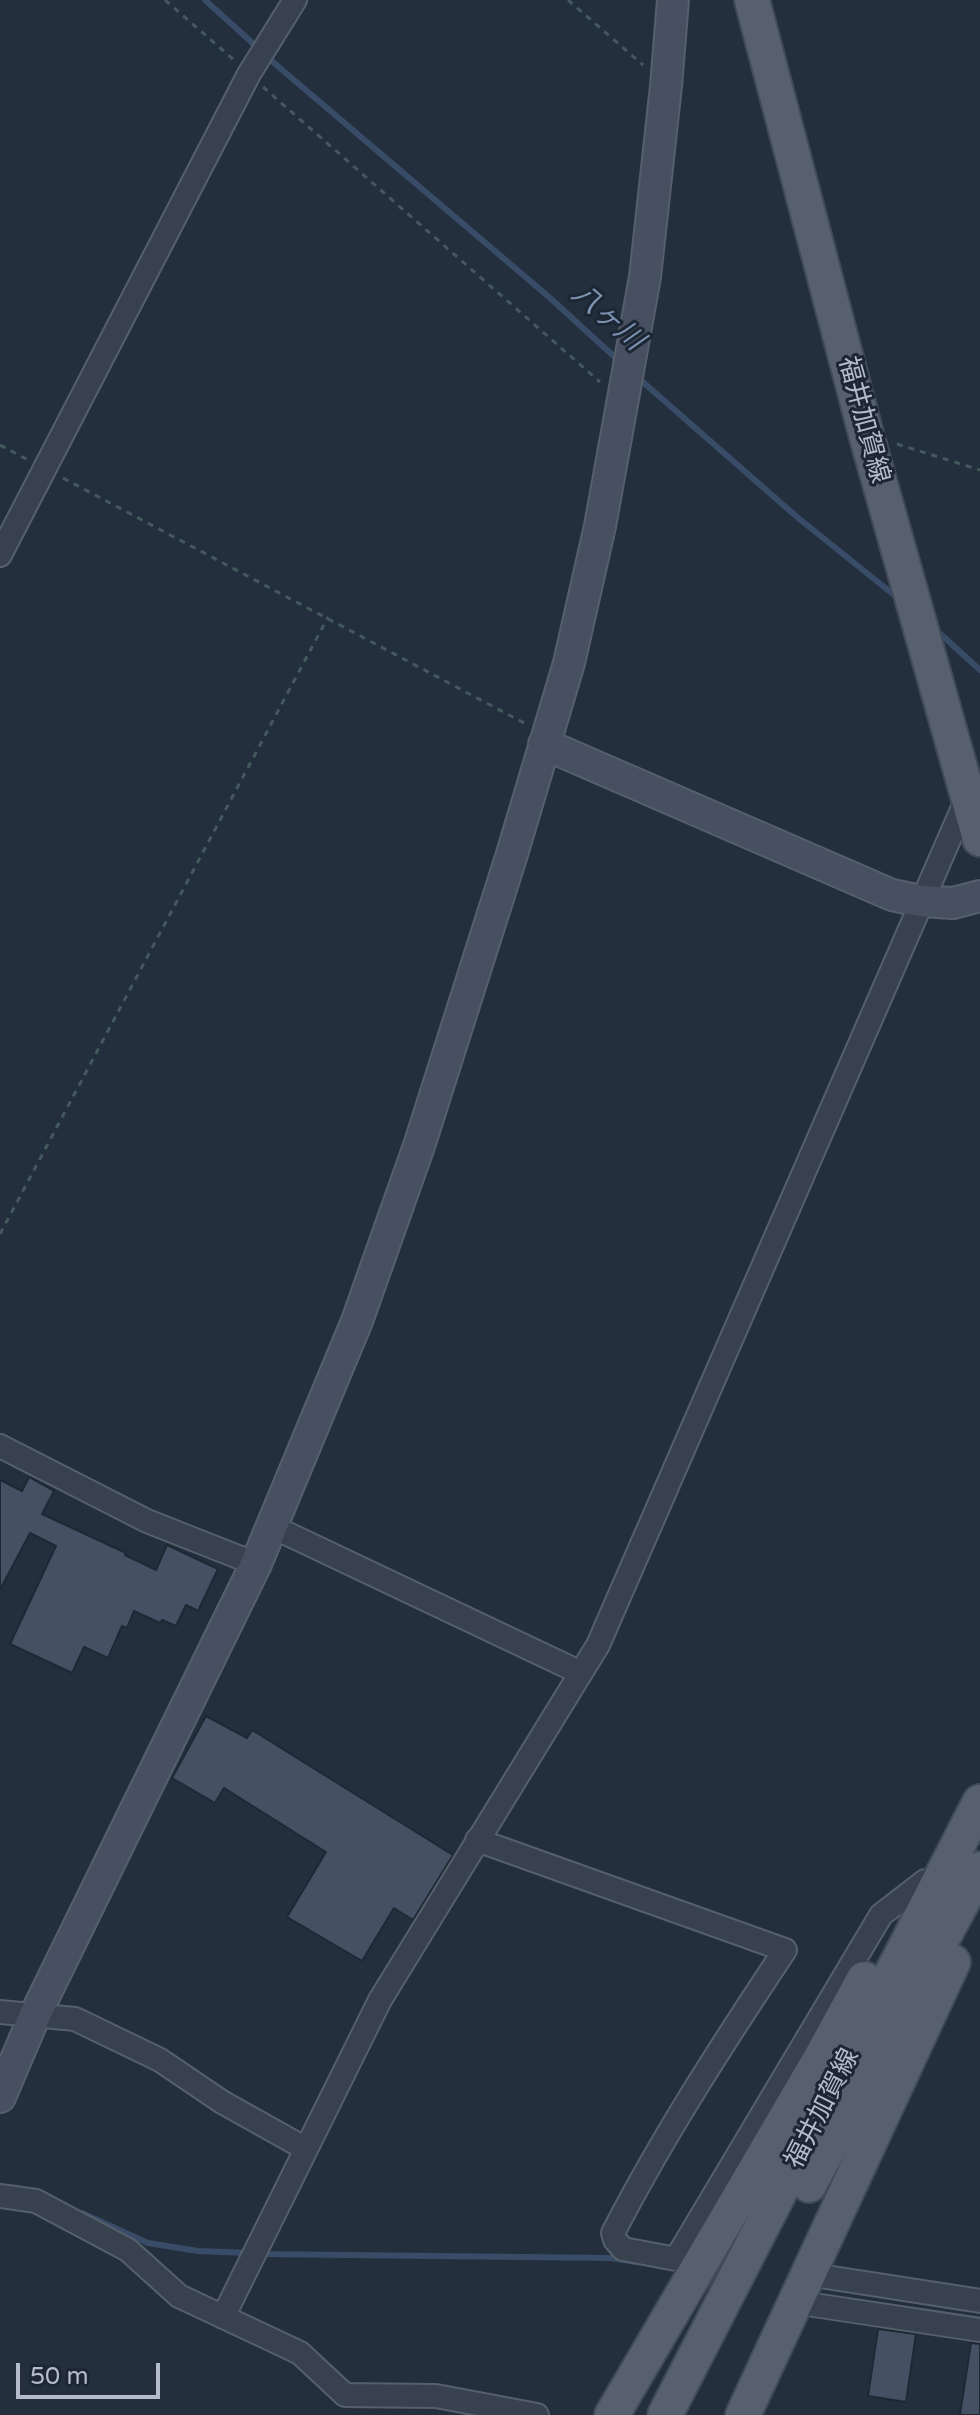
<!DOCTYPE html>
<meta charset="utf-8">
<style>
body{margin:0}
#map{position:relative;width:980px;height:2415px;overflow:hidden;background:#242f3e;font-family:"Varela Round",sans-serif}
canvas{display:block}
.scale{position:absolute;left:16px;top:2363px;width:144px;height:36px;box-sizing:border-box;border:4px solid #b4bcc9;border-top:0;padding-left:10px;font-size:24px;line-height:28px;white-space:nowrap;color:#b4bcc9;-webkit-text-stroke:6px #1d2633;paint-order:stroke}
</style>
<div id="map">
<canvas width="980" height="2415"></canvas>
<div class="scale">50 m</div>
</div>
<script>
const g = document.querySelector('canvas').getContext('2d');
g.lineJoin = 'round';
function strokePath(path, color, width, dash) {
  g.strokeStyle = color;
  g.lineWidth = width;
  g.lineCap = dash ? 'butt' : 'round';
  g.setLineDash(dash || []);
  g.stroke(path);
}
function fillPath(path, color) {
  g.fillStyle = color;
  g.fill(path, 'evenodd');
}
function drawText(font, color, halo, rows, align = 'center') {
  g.font = font + ' "Varela Round","Noto Sans JP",sans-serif';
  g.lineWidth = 6;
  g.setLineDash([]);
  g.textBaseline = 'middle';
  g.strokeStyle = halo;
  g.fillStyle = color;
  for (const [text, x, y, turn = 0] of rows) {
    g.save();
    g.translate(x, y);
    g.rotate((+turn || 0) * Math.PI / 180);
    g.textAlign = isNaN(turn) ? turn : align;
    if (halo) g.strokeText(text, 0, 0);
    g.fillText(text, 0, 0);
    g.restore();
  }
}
strokePath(new Path2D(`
 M205,0L259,49
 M267,57L549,297L619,361
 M636,376L797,517L899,599
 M935,629L980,670
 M82,2213L148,2243L198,2251L248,2253
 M259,2254L611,2258L636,2262`), '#394c67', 6);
const building = new Path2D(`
 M29,1477L54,1491L42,1514L126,1553L125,1555L156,1570L167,1545L218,1569L198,1611L186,1605L176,1626L162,1620L160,1623L134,1611L127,1628L122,1626L108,1658L84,1647L72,1673L10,1644L56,1546L30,1533L0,1590V1480L22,1491Z
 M206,1716L247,1738L252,1730L453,1855L413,1920L394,1908L362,1961L287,1917L326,1852L224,1788L215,1803L172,1778Z
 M878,2329L916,2334L906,2402L868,2396Z
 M971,2343L980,2344V2415H960Z`);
fillPath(building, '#455162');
strokePath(building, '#1f2835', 2);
const street = new Path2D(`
 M0,555L249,74L295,0
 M0,1446L147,1521L256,1564
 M271,1526L581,1673
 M477,1840L785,1950C724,2042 664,2134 613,2233L615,2240L623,2249L676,2259L881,1915L925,1881
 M0,2012L75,2019L160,2060L222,2102L306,2149
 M0,2196L36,2201L128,2250L179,2296L300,2353L345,2395L436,2396L537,2415
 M807,2274L980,2301
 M794,2302L980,2330
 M223,2317L380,2000L598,1645L968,796`);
const secondary = new Path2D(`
 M544,744L892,895L921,901L953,903L980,896
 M0,2097L35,2015L256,1564L357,1321L419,1146L512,854L569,663L600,526L645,277L666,86L673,0`);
const primary = new Path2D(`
 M752,0L866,434L980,839
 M809,2185L980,1869
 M612,2415L823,2054L864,1979
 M665,2415L980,1802
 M743,2415L953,1962`);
strokePath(street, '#565f6c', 26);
strokePath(secondary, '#565f6c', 34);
strokePath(primary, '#414a57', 38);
strokePath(new Path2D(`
 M165,0L234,60
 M568,0L643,65
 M263,87L600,382
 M897,444L980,470
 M0,445L28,460
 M63,478L526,724
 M0,1234L328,617`), '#44595c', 3, [6, 6]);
strokePath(street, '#38414e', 22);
strokePath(secondary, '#465061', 30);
strokePath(primary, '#56606e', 34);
drawText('26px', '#b4bcc9', '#1d2633', [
 ["福井加賀線",863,420,75],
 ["福井加賀線",823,2109,-63]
]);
drawText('italic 28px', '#7c92b1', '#1d2633', [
 ["八ヶ川",607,318,41]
]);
</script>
